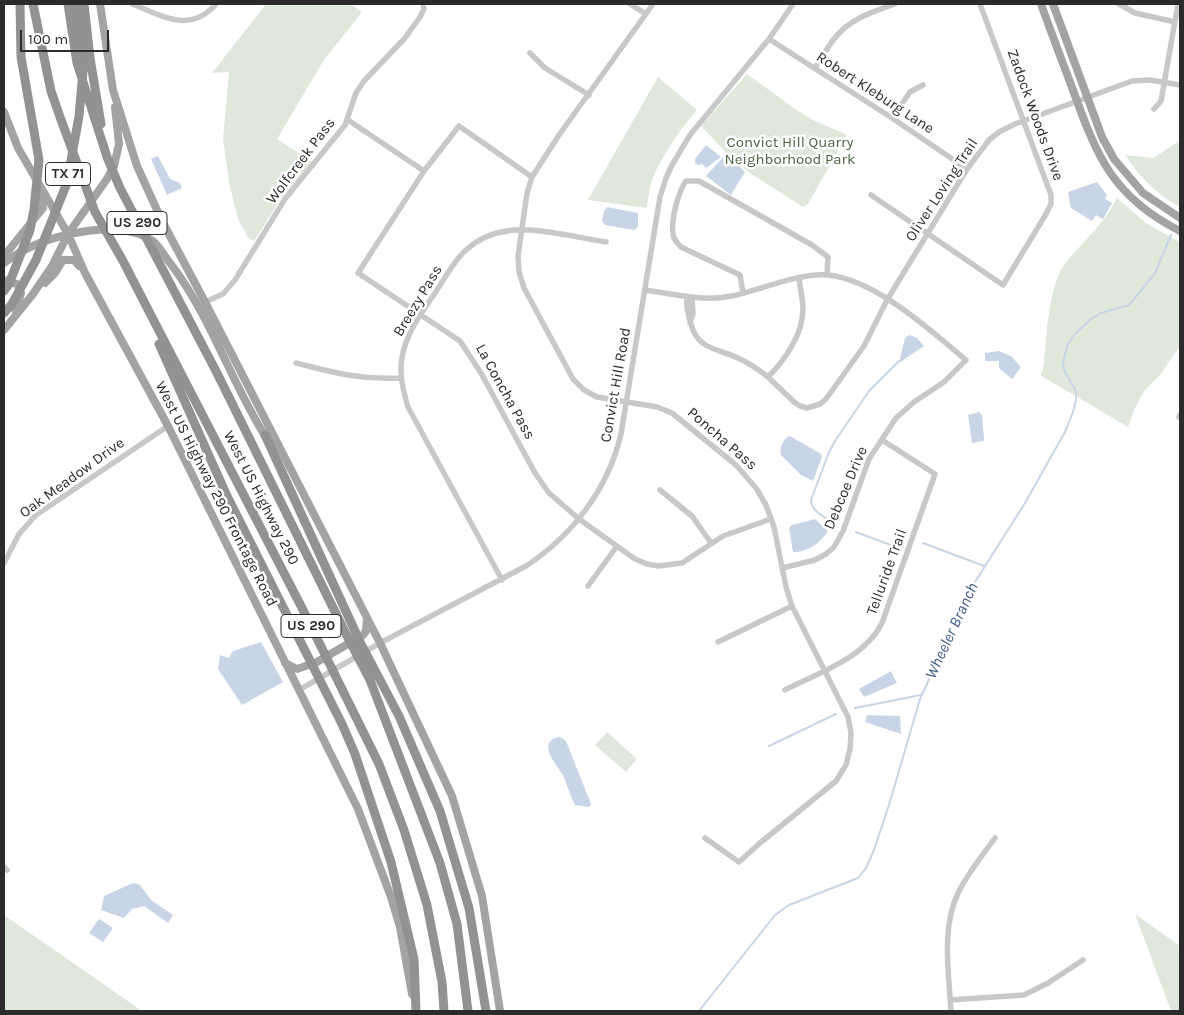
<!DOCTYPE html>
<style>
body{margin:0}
#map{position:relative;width:1184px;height:1015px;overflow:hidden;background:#fff;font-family:Karla,sans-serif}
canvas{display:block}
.frame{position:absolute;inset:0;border:5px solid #2b2b2b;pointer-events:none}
.scale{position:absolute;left:20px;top:30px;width:89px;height:22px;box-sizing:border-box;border:2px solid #2b2b2b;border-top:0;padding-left:6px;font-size:15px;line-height:18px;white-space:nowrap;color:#2b2b2b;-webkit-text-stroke:4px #fff;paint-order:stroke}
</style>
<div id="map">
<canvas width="1184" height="1015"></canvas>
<div class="frame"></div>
<div class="scale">100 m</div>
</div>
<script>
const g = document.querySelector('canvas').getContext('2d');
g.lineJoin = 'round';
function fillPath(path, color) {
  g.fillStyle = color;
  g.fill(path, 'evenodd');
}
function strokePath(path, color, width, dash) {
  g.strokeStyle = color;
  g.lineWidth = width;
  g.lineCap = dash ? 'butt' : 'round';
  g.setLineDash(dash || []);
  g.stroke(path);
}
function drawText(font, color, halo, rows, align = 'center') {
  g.font = font + ' Karla,sans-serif';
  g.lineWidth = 5;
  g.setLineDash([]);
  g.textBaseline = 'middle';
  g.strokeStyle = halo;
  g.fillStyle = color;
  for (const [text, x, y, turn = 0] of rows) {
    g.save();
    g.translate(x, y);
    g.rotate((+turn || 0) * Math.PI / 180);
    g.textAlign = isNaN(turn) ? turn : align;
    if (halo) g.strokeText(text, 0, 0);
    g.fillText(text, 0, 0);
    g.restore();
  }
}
fillPath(new Path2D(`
 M266,4H350L362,12L324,60L277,139L312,162L280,200L254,241L249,239L238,219L229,182L223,139L229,72L212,73Z
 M747,74L795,109L813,120L847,135L808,204L803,207L750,173L733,160L701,126Z
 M658,77L697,110C681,128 655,165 650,188C648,195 648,202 647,208L588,200Z
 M1180,140V207C1157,195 1140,177 1125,155L1154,158Z
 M1117,198L1147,224L1180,242V346L1160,375L1145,390L1134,410L1128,427L1040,375L1043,370C1047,339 1047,291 1064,265C1075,250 1089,238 1100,224C1107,216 1112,207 1117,198Z
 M607,732L637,759L626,772L595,745Z
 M1135,914L1180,946V1011H1171Z
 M4,915L142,1011H4Z`), '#dfe8da');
fillPath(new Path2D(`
 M706,145L721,157L706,168L702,164L698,165L695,163V159Z
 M726,154L745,172L731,195L706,176Z
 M158,156L170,179L180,183L182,188L167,195L151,159Z
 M1097,182L1107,195L1105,199L1112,203L1103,219L1096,215L1092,221L1071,208L1068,192Z
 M607,207L638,213V227L634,230L605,225L602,221L604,211Z
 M909,335L917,338L924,346L899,363L905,338Z
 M999,351L1011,356L1021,367L1012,379L999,368V361H985V353Z
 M979,412L982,415L984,439L983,441L972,443L968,415Z
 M790,436L821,454L822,457L813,481L801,475L781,455C779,448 783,438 790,436Z
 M815,519L828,531C822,542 806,553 793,552L789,528L792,525Z
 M261,642L283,682L242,705L218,669L220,655L229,658L233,651Z
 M891,671L897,683L864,697L859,689Z
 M867,715L900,716L901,734L865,722Z
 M560,737L566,741L568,746L591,804L589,807L575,805C570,795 567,785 563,775C557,765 535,741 560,737Z
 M133,883L140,885L151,900L173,915L168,923L144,906L132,909L124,918L101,910L104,896Z
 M99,919L113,928L103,942L89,933Z`), '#c7d5e7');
strokePath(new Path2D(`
 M835,524C827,518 811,512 811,500L829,452L835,441L869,391L899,361
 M856,532L896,547
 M923,543L984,566
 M855,708L921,695
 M769,746L836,714
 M699,1011L775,915L789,905L858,878L866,868L874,850L889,805L920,699L970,590L1025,503L1065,432L1073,412L1076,400V391L1064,370L1063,362L1068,344L1076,333L1091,319L1101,313L1129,305L1134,299L1155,273L1171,235`), '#c7d5e7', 2);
strokePath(new Path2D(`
 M132,4C163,16 190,34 216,4
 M630,4L646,14
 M653,4L559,135L532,177L527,193L518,256L519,272L524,288L573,379L584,390L597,397L657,407L672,413L736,465L756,488L766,505L774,527L786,587L792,606L848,717L851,733L850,749L846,765L836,781L760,843L739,862L705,838
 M1119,4L1135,13L1175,22
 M769,39L892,118L967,169
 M530,53L545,68L589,95
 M815,68C821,59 827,48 834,39C849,19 872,12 895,4
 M1154,109L1161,101L1178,4
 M892,118L910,92L923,85
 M348,120L424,171
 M532,177L459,126L424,171L358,273L460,341L481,373L535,473L549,493L579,519L635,559L647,564L658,566L682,563L723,536L771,519
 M871,195L1003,285L1046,214L1051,204V195L980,4
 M645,290C674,294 703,302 732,296C760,290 801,272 828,275C876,280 930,330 966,360L944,382L914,402L896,418L869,459L843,531L834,547L826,554L815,560L782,568
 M743,293L740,275L681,247C677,243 673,239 673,233C671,220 678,192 686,181H699L812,245L828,257L827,275
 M687,297C686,306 688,315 691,324C698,350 717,348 738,358C749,363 758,369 768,377C785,360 803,334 803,309C803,299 800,289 799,278
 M205,302L223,294L235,280L285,199L345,125L356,93L364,81L405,38L420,17L424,9L423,4
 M690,323L693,314L692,297
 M296,363C335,373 361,380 401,378
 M768,377L794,402L800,406L807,408L820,404L826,399L864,346L887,300L967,169L989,140L999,132L1015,124L1132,81L1150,80L1180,85
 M1180,415L1179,417L1180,418
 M660,490L692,516L711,543
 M4,563L19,534L36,515L168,426
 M502,580L408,407C403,390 399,374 402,358C406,332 423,311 437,290C446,276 454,261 466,250C477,240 492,233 507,231C533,226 579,238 606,242
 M588,586L617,546
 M718,642L792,606
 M299,690L380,643L526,566C573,535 608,489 621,434L660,197L666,178L672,165L690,135L769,39L793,4
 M785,690C818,673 865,658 882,623L935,474L882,440
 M4,867L7,870
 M950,1000L1024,995L1048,983L1083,960
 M951,1011C949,973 941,929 958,893C968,873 982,856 995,838`), '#c8c8c8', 5.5);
strokePath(new Path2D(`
 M100,4L113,90L137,166L162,221L205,302L380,643L452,796L482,896L500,1011
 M1041,4C1051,32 1062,61 1073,90C1097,157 1113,197 1180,231
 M1053,4L1102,137L1114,159L1143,193L1180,218
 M4,112L18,148L68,234L85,273L168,426L358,809L391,897L400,927L412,994
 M4,256L43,208L38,191
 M4,263C10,259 16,254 23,251C54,233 123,218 154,242C160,247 165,257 170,263C211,316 231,383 267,439
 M4,280L17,284L21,293L16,311
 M45,283L55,273L63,260H74L79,266
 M4,330L33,294L52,266L68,234L107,179L114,166L119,144L115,107
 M285,663L297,669L317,662L363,635L366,631L367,619`), '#a3a3a3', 8);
strokePath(new Path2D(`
 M33,4L51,91L60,117L95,212L123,261L301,606L379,764L404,830L427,905L442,982L444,1011
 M68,4L77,63L107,157L120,188L217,373L346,634L370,680L440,863L457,924L468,1011
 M84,4L90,58L101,124
 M4,291L9,284L30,230L34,209L39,160L21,57L20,4
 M4,313L12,304L36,260L67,183L79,116L84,60L77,4
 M159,344L227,496L342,724L355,754L391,862L414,959L416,1011
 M265,435L360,642L399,716L440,811L469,908L486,1011`), '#929292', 9);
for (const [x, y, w] of [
 [68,174,45],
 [137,223,60],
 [311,626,60]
]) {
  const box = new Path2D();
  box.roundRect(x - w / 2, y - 11.5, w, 23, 4);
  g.fillStyle = '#fff';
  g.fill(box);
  strokePath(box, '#2b2b2b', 1);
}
drawText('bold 14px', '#2b2b2b', null, [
 ["TX 71",68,174],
 ["US 290",137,223],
 ["US 290",311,626]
]);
drawText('15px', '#2b2b2b', '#fff', [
 ["Robert Kleburg Lane",875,93,33],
 ["Zadock Woods Drive",1035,115,70],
 ["Wolfcreek Pass",301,161,-53],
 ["Oliver Loving Trail",942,190,-57],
 ["Breezy Pass",418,301,-59],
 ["Convict Hill Road",616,385,-80],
 ["La Concha Pass",505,392,61],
 ["Poncha Pass",722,439,41],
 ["Oak Meadow Drive",72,478,-36],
 ["Debcoe Drive",846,488,-67],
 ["West US Highway 290 Frontage Road",216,494,63],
 ["West US Highway 290",261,498,63],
 ["Telluride Trail",887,572,-70]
]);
drawText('15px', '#48633d', '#fff', [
 ["Convict Hill Quarry",790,143],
 ["Neighborhood Park",790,160]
]);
drawText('italic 16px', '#415f86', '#fff', [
 ["Wheeler Branch",952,631,-65]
]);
</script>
